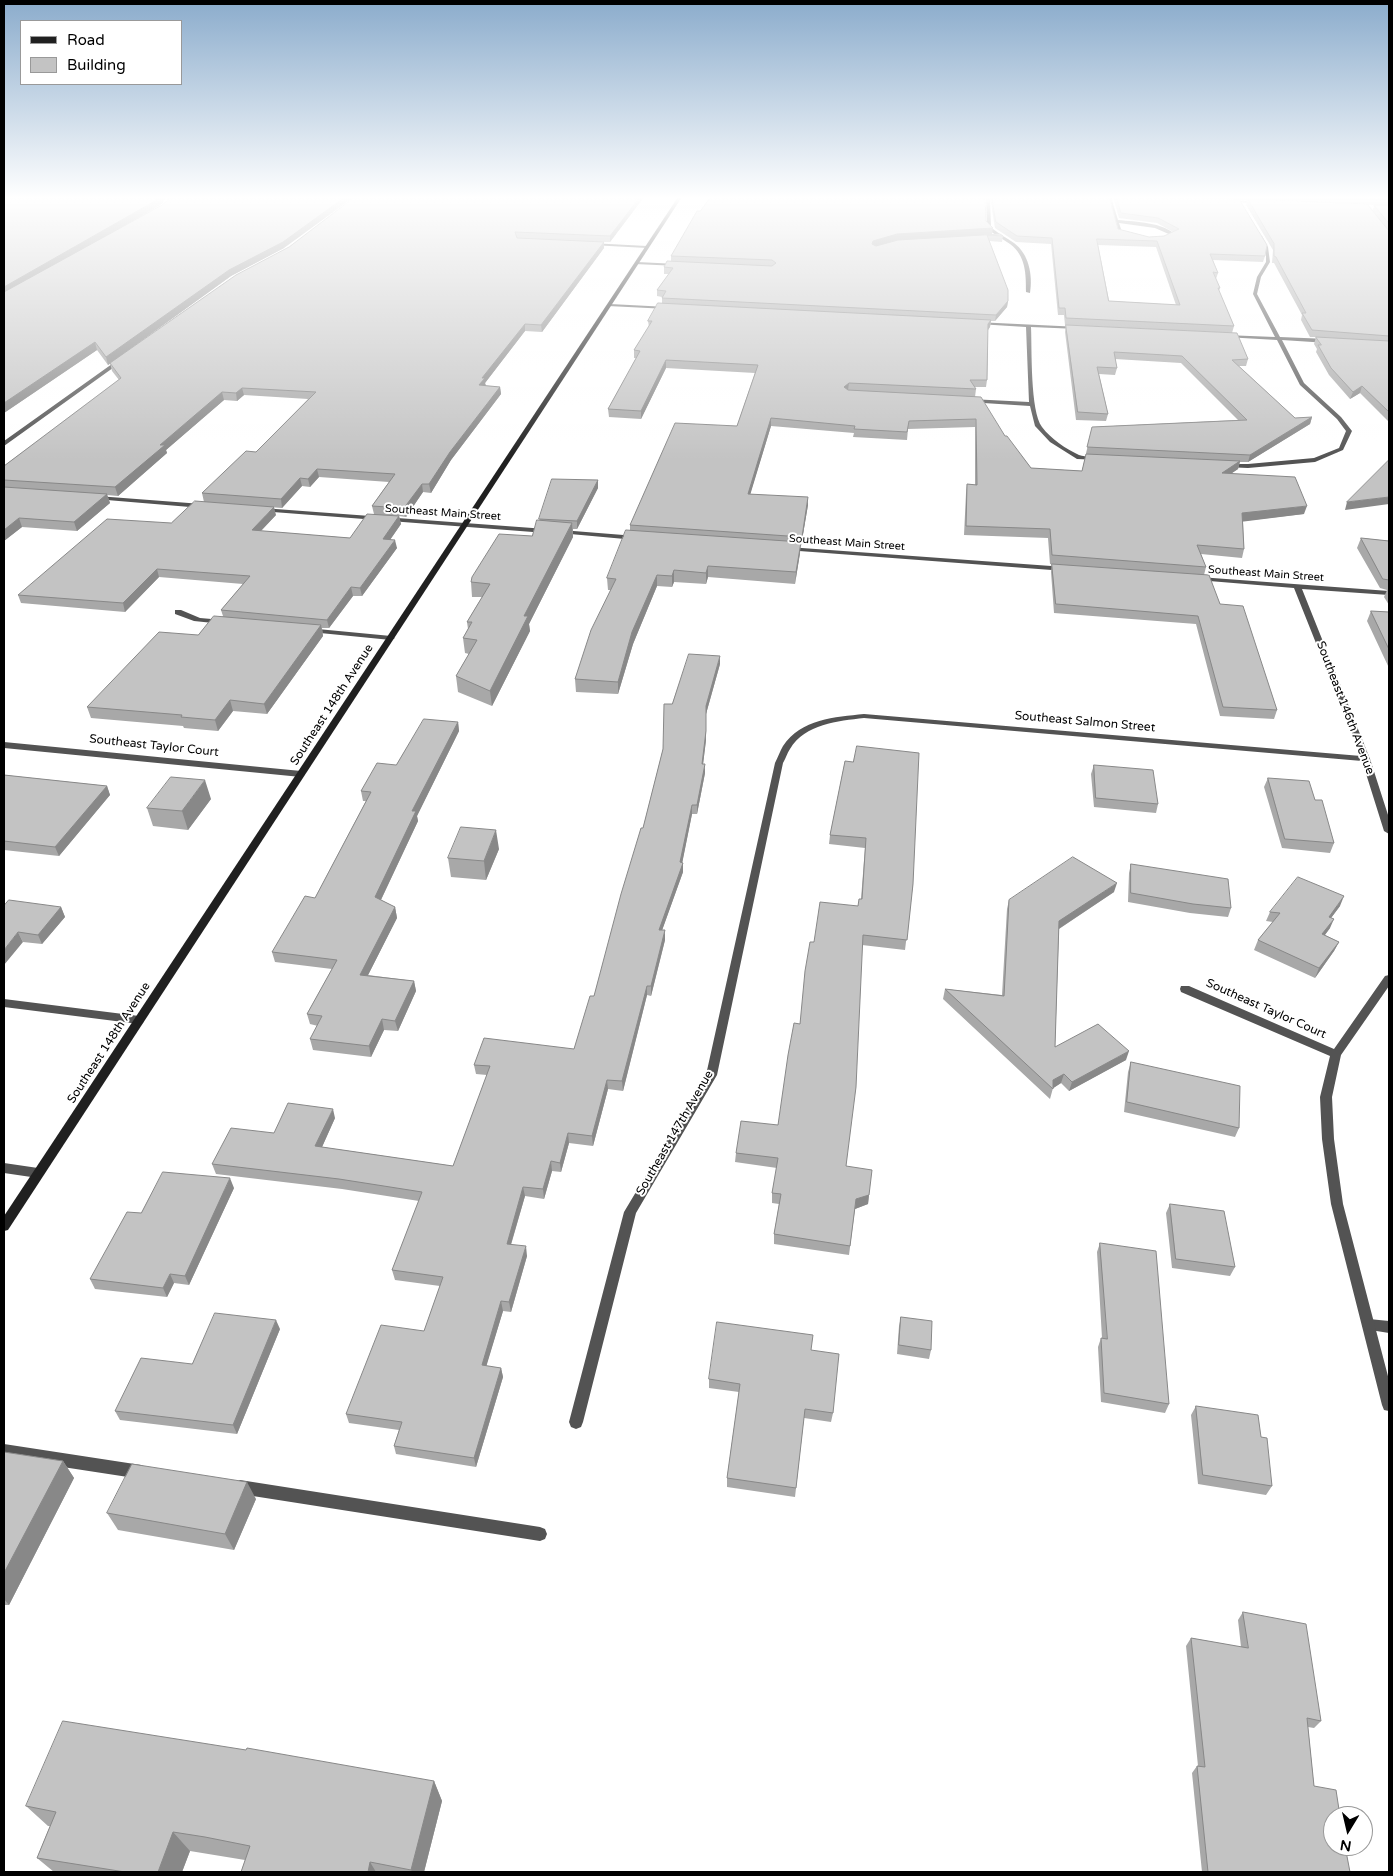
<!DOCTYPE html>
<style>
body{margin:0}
#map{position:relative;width:1393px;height:1876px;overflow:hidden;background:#fff;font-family:"Varela Round",sans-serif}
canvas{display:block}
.frame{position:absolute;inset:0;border:5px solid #000;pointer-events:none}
.legend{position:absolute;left:20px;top:20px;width:162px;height:65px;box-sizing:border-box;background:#fff;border:1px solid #999;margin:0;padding:6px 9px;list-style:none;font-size:15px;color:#000}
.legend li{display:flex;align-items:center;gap:10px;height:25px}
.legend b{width:25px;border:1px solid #999}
.north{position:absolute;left:1323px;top:1806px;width:50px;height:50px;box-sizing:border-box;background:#fff;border:1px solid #999;border-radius:50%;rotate:189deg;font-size:14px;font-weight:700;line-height:20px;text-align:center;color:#000}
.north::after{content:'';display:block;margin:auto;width:18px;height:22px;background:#000;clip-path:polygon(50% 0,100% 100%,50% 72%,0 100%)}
</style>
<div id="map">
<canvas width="1393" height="1876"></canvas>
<div class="frame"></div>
<ul class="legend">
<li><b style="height:6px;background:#202020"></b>Road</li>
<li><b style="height:14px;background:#c3c3c3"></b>Building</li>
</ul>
<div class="north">N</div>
</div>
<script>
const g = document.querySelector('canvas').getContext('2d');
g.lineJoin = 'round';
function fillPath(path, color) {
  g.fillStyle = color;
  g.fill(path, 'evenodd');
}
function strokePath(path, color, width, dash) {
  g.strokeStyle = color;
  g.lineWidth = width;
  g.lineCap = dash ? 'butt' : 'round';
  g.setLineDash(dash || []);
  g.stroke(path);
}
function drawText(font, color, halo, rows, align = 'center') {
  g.font = font + ' "Varela Round",sans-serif';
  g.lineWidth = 4;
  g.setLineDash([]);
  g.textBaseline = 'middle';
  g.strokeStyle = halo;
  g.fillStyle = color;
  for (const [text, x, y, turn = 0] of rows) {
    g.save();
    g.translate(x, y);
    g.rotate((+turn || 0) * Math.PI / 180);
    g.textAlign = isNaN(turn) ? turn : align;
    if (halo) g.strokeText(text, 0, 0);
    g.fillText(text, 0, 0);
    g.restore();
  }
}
fillPath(new Path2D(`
 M1107,197H1111L1118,220C1137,222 1162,222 1176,235L1165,240L1164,238L1171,235L1155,228L1119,223L1122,232L1131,236L1129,237L1119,234Z
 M590,243L647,246L649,247L647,248L591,245Z
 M637,262L678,264L680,265L678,266L635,264Z
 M175,610H181L200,618L223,620L227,622L223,624L194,621L175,614Z
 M307,628L391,636L395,638L391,640L310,632H307Z
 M4,999L139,1016L143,1017L144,1020L143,1023L139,1024L4,1007Z
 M4,1163L38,1168L42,1170L44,1173L42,1176L38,1178L4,1173Z
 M1369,1319L1389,1321V1333L1364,1329L1362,1325L1364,1321Z
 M4,1444L141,1465L146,1467L148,1472L146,1477L141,1479L4,1458Z
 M240,1480L540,1527L545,1529L547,1534L545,1539L540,1541L240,1494L235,1492L233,1487L235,1482Z`), '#535353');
fillPath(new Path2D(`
 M986,197H990L991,227C998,234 1006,237 1014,243C1029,254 1033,275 1030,293L1026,292C1026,274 1026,256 1010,244C1002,238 993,235 987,227Z
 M1228,200L1261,202L1263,203L1227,202Z
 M1259,235L1262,236L1268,247L1270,262L1261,277L1257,294L1280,337L1328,339L1331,341L1328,343L1282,340L1304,383L1341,417L1352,431L1343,450L1315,462L1248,468L1225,467L1222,465L1223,464H1248L1314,458L1339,448L1346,431L1337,419L1300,385L1277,340L1225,337L1223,336L1225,335L1275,337L1253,294L1257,277L1266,262V255Z
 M610,304L668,307L670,308L668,309L608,306Z
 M976,322L1080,327L1078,329L1031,327C1032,349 1030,411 1042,427C1051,439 1066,449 1079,455C1086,458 1095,455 1101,459L1100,460L1077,459L1050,442L1035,426L1030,406L968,402V400L970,399L1029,402L1026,327L978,324Z
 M119,359L124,360L4,446V441Z
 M97,496L202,504L205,506L202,508L95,499V497Z
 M262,508L546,529L549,531L546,533L260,511V509Z
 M561,530L636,536L639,538L636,540L559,533L558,532Z
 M788,547L1065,567L1068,569L1065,571L786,550V548Z
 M1199,577L1389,591V595L1302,589L1370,759L1389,818V834L1384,831L1362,761L864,718C838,721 805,724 790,749C787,753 786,758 783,763L717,1075L636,1213L583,1422L581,1427L576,1429L571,1427L569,1422L624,1212L706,1075L775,763C778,757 780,751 783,746C801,719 835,717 864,714L1361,756L1294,588L1197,580V578Z
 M4,742L301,771L305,774L301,777L4,748Z
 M1389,975V986L1341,1055L1332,1097L1334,1139L1343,1204L1389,1380V1411L1384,1410L1382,1405L1331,1204L1322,1139L1320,1097L1330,1056L1181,992L1180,989L1181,986H1189L1334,1049L1385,976Z`), '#535353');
fillPath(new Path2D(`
 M678,197H682L8,1230L4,1231V1216Z`), '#202020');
fillPath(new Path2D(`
 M4,197L163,203L132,222L284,248L231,276L108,365L97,350L4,413Z
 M355,197H644L610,242H604V248L542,332L525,331L485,383L486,386L500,387L501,394L451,460L431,493L423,492L406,517L399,516L401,524L390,540L397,548L362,596H353L329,628H322L323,636L267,714L233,711L218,731L184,728L183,726L91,718L87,707L198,635L223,616L221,610L243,584L159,577L125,612L21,603L18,595L171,523L276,515L261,531L350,538L374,514L372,506L389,482L319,477L310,487L302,486L282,508L204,502L202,493L256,452L308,399L244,395L237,401L224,400L166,450L167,453L118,496L107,495L110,503L77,531L22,527L4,541V466L119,380L112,371L110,363L289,247Z
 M990,197H1109L1118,229L1149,237L1164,236L1173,232L1157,223L1119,218L1113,197H1389V442L1388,421L1360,393L1350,399L1329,375L1316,352L1317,349L1314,344L1316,337H1310L1301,320L1302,315L1274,263H1272L1273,250L1246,205L1247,200H1240L1265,256L1263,262L1213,260L1218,273L1216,279L1220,288L1219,291L1234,326L1232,333L1065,325L1064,315H1058L1051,244L1016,242L995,228ZM1368,205H1374L1373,210ZM1098,245L1156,247L1176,305L1109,301Z
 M700,211L986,221L992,234H1000L1003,236L1002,242L989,241L1008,301L1007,307L995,321H991L990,327L988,330L987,380L986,387H974L976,389L975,397L1005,436L1031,468L1082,471L1092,427L1238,420L1181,363L1115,359L1117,368L1115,375L1099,374L1108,414L1106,421L1076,420L1065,332L1066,325L1248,359L1246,366H1239L1295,418L1312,417L1310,424L1248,462H1240L1238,469L1232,473L1304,514L1243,521L1244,549L1242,558L1201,554L1206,567L1204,575L1277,710L1274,719L1220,716L1196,624L1054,613L1051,572L1052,564H1050L1048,538L964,535L966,493L967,484L975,485V427L908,429L907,440L853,437L854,433L771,426L750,494L808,505L801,546H800V553L795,584L708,577L706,584L674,582L672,587L657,586L633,644L618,694L576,692L575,679L611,590H608L607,578L630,530V525L737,426L755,373L666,368L641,419L609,417L608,409L636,358H634V350L649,327L648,321L662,304V297L657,296V290L669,274H664V267L671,261V256Z
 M598,480V488L577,529H573V537L529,624L530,631L492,706L458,692L456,676L469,654L465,653L463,638L468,629L467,622L482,597H472L471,582L532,536L540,520L539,519Z
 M1361,538L1389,541V605L1384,597L1387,590L1380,588L1357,548Z
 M1371,611L1389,612V675L1388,672L1389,668L1367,621Z
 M720,664L706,714V740L703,764L705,773L697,814H692L682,863H683V872L662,930L665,940L651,996L647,995L623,1091L608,1089L593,1146L569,1143L561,1172L552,1171L544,1199L525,1196L511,1245L527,1256L511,1312L503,1311L486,1366L501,1368L503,1377L476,1467L396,1454L394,1446L399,1430L349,1423L346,1414L424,1331L440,1286L395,1280L392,1270L419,1201L342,1189L216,1174L212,1164L274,1133L335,1118L322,1147L453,1166L487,1075L476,1074L474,1065L574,1049L594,996L643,828L663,749L672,704Z
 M458,722L459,731L417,816L418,821L381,900L395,907L397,918L368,975L414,981L416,991L398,1031L384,1030L371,1057L313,1050L310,1039L318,1026L310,1024L307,1014L332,969L275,962L272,952L315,898L366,801H363L361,791Z
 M845,761L913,884L905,950L862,945L846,1166L869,1195L868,1204L855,1209L849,1255L774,1244V1234L779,1204L772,1203V1193L777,1168L735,1162L736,1153L778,1125L800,1024L814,942L858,906L861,899L865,848L829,844L830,835Z
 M1094,765L1158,804L1156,813L1094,807L1091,774Z
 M4,775L107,786L110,795L59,856L4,850Z
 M1268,778L1315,800L1334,843L1330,853L1282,848L1264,787Z
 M211,799L188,830L153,826L147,808Z
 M499,849L486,880L451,877L448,858Z
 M1131,864L1231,908L1228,917L1190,913L1128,902L1129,873Z
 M1114,892L1059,929L1055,1047L1126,1060L1069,1091L1061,1083L1053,1088L1050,1099L943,999L945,989L1002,995L1007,909L1009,900Z
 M4,906L61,907L65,917L42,944L23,942Z
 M1340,906L1331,918L1330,928L1325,935L1339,942L1334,951L1315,978L1254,950L1258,940L1273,922L1266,921L1270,912Z
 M1131,1062L1239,1128L1235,1137L1124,1112L1128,1072Z
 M234,1188L189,1285L174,1283L167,1297L95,1289L90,1279L141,1213Z
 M1170,1204L1235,1267L1230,1276L1172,1268L1166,1213Z
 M1100,1243L1169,1404L1165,1413L1101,1402L1098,1347L1101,1338H1102L1097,1252Z
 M901,1317L931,1350L929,1359L897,1354L899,1326Z
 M280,1329L237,1434L120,1420L115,1411L192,1364Z
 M811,1350L833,1413L831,1422L804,1418L795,1497L727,1487V1478L739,1392L709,1388V1379Z
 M1196,1406L1261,1437L1272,1486L1266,1495L1198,1484L1191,1415Z
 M4,1452L63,1461L74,1478L9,1605H4Z
 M256,1499L234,1550L118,1530L107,1513Z
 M1243,1612L1321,1721L1314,1728L1308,1727L1314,1786L1350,1872H1202L1192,1773L1197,1766H1198L1186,1646L1191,1638L1241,1647L1238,1620Z
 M434,1781L442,1801L424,1872H241L245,1860L190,1851L182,1872H54L37,1858L50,1826H48L26,1806Z`), '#a8a8a8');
fillPath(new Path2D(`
 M162,197H165L163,203L160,205L4,295V287Z
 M345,197H354L284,248L231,276L108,365L106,357L229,270Z
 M640,197H644L610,242V236Z
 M993,228L992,234L872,247V244L873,241L897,234Z
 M604,242V248L542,332L541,325Z
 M1008,301L1007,307L995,321L996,315Z
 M991,320L990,327L987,331L988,324Z
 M525,324V331L485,383L486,386L479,385L482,378Z
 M95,342L97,350L4,413V403Z
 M666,360V368L641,419V411Z
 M849,383L848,390L844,387Z
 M1362,386L1360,393L1350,399L1353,392Z
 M500,387L501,394L451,460L431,493L429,484L450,452Z
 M242,388L244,395L237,401L236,393Z
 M222,392L224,400L166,450L167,453L118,496L115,487L160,445Z
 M1312,417L1310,424L1248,462L1250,455Z
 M771,418V426L748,502V494Z
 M1240,461L1238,469L1220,481L1222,473Z
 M317,469L319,477L310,487L308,479Z
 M300,478L302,486L282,508L281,499Z
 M598,480V488L577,529V521Z
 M422,484L423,492L406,517L404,508Z
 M107,494L110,503L77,531L74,522Z
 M808,497V505L801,546L802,537Z
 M1389,497V504L1345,510L1347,502Z
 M1307,506L1304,514L1240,522L1242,513Z
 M274,507L276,515L254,538L252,530Z
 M399,516L401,524L385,547L383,539Z
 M19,518L22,527L4,541V530Z
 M572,523L573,537L529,624L530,631L492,706L490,691L524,616Z
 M395,540L397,548L362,596L360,588Z
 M801,542L800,553L795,584L796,572Z
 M708,566V577L706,584V573Z
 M157,569L159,577L125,612L123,603Z
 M674,570V582L672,587V576Z
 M657,575V586L633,644L618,694V682L632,632Z
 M351,587L353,596L329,628L327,620Z
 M321,625L323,636L267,714L264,704Z
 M720,656V664L706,714V706Z
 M230,700L233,711L218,731L215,720Z
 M458,722L459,731L417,816L418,821L377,908L375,897L412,811Z
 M706,731V740L702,773V764Z
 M705,764V773L697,814V805Z
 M205,780L211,799L188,830L182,811Z
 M107,786L110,795L59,856L55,847Z
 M692,805V814L681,869L683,863V872L659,939V930L680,862Z
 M496,830L499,849L486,880L484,861Z
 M1117,883L1114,892L1057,930L1059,921Z
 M1344,896L1340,906L1325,926L1329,917Z
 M61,907L65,917L42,944L38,935Z
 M395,907L397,918L363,985L360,975Z
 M1334,919L1330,928L1318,944L1322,934Z
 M665,930V940L651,996V986Z
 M18,932L23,942L4,965V950Z
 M1339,942L1334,951L1315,978L1319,968Z
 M414,981L416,991L398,1031L395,1021Z
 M647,986V995L623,1091L622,1081Z
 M382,1019L384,1030L371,1057L369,1046Z
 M1129,1051L1126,1060L1069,1091L1072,1082Z
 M1064,1074L1061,1083L1052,1089L1053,1080Z
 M607,1080L608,1089L593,1146L592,1136Z
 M333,1109L335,1118L318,1156L315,1146Z
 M568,1133L569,1143L561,1172L560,1163Z
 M551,1161L552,1171L544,1199L543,1189Z
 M230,1178L234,1188L189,1285L185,1276Z
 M523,1187L525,1196L508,1254L507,1244Z
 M869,1195L868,1204L855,1209L856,1199Z
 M526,1246L527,1256L511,1312L509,1302Z
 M170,1274L174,1283L167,1297L163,1288Z
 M501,1301L503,1311L484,1374L482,1365Z
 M276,1320L280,1329L237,1434L233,1425Z
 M501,1368L503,1377L476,1467L474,1458Z
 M63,1461L74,1478L9,1605L4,1599V1573Z
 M247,1482L256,1499L234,1550L225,1534Z
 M434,1781L442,1801L424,1872H412L411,1870Z
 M173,1832L190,1851L182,1872H158Z
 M370,1862L376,1872H368Z`), '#888');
const building = new Path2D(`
 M4,197H162L4,287Z
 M169,197H345L283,242L229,270L106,357L95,342L4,403V292L162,205L169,199Z
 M355,197H640L610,236L515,232L517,238L604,242L541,325L525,324L482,378H485L479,385L500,387L450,452L429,484H422L404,508L372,506L395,474L317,469L308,479L300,478L281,499L202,493L246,451L256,452L316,392L242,388L236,393L222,392L160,445H165L115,487L4,480V466L121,378L110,363L236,275L289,247Z
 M711,197H985L986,221L993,228L897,234L873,241L872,244L876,246L898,240L1000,234L1003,236L987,235L1008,290V301L996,315L662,298L666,291L657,290L673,268L664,267L667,261L772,266L776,263L772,260L671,256L697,211H700Z
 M992,197H1109L1118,229L1149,237L1164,236L1179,229L1158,218L1121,213L1116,197H1194L1239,199L1267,245L1265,256L1210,254L1218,273L1213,272L1220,288H1218L1234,326L1066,318L1065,308H1059L1052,238L1017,236L996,222ZM1097,239L1157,241L1180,305L1109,301Z
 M1307,197H1389V200Z
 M1248,199L1367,204L1389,231V336L1312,330L1302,313H1306L1276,257L1274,256V244Z
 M1374,205H1389V223Z
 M658,303L991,320L988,324L987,380H970L976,389L849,383L844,387L848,390L981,397L1005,436H1007L1031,468L1082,471L1086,454L1240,461L1222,473L1295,477L1307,506L1242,513L1244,549L1197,545L1206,567L1052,555L1050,529L966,526L967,484L977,485L976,419L909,421L907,432L854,429L855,426L771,418L748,494L808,497L802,537L630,525L675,423L737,426L758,365L666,360L641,411L608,409L640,351L634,350L652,321H648Z
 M1066,325L1237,333L1248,359L1232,360L1295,418L1312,417L1250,455L1087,447L1092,427L1247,420L1182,356L1114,352L1117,368L1097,367L1108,414L1078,412Z
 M1316,337L1389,341V412L1362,386L1353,392L1331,368L1318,345H1321Z
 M1389,460V497L1347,502Z
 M552,479L598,480L577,521L539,519Z
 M4,487L107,494L74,522L19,518L4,530Z
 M195,501L274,507L252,530L350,538L367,514L399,516L383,539L395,540L360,588L351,587L327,620L221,610L250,576L157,569L123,603L18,595L107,519L171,523Z
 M537,520L572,523L524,616H528L490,691L456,676L477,640L463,638L472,622H467L490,584L471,582L472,577L499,534L532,536Z
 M626,530L801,542L796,572L708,566L706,573L674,570L672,576L657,575L632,632L618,682L575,679L591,630L616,579L607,578Z
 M1361,538L1389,541V580L1383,579Z
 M1052,564L1209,575L1220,604L1243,606L1277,710L1223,707L1198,616L1056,604Z
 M1371,611L1389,612V649Z
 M214,616L321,625L264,704L230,700L215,720L181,717L182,715L87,707L159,632L198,635Z
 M689,654L720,656L706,706V731L702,764H705L697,805H692L680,862L683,863L659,930H665L651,986H647L622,1081L607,1080L592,1136L568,1133L560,1163L551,1161L543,1189L523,1187L507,1244L526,1246L509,1302L501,1301L482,1365L501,1368L474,1458L394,1446L402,1422L346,1414L381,1325L424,1331L443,1277L392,1270L422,1192L339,1179L212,1164L231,1128L274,1133L288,1103L333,1109L315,1146L453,1166L490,1066L474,1065L484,1038L574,1049L590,996H594L621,894L641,828H643L663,749L664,704H672Z
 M424,719L458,722L412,811H416L375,897L395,907L360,975L414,981L395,1021L382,1019L369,1046L310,1039L322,1016L307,1014L337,960L272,952L305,896L315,898L371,792L361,791L377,763L396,765Z
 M857,746L919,753L913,884L907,940L863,935L856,1087L846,1166L872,1170L869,1195L856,1199L850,1246L774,1234L781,1194L772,1193L778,1158L736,1153L741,1121L778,1125L788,1055L794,1023L800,1024L805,971L810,942H814L820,902L858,906L859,899H862L866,838L830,835L845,761L853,762Z
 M1094,765L1153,770L1158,804L1096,798Z
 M4,775L107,786L55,847L4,841Z
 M171,777L205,780L182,811L147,808Z
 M1268,778L1309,781L1315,800H1322L1334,843L1285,839Z
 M461,827L496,830L484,861L448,858Z
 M1073,857L1117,883L1059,921L1055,1047L1098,1024L1129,1051L1072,1082L1064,1074L1053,1080V1089L945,989L1004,996L1009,900Z
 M1131,864L1228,879L1231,908L1193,904L1131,893Z
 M1298,877L1344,896L1329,917L1334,919L1322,934L1339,942L1319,968L1258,940L1280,913L1270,912Z
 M9,900L61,907L38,935L18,932L4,950V906Z
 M1131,1062L1240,1086L1239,1128L1127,1102Z
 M163,1172L230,1178L185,1276L170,1274L163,1288L90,1279L127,1212L141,1213Z
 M1170,1204L1224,1211L1235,1267L1176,1259Z
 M1100,1243L1156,1251L1169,1404L1104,1393L1101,1338L1107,1339Z
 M215,1313L276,1320L233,1425L115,1411L141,1358L192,1364Z
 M901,1317L932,1321L931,1350L899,1345Z
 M717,1322L813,1335L811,1350L839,1354L833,1413L805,1409L796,1488L727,1478L740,1384L709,1379Z
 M1196,1406L1258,1415L1261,1437L1267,1438L1272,1486L1203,1475Z
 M4,1452L63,1461L4,1573Z
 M132,1464L247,1482L225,1534L107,1513Z
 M1243,1612L1306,1624L1321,1721L1307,1718L1314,1786L1336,1790L1340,1816H1333V1846H1345L1350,1872H1208L1197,1766L1205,1767L1191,1638L1248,1648Z
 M63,1721L246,1750L247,1748L434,1781L411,1870L370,1862L368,1872H241L250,1846L205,1837L173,1832L158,1872H125L37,1858L56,1812L26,1806Z`);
fillPath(building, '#c3c3c3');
strokePath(building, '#888', 1);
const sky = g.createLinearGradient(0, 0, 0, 460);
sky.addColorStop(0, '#8baccc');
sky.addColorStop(0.43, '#fff');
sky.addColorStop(1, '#ffffff00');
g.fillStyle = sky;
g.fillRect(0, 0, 1393, 460);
drawText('11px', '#000', '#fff', [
 ["Southeast Main Street",443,513,4],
 ["Southeast Main Street",847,543,4],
 ["Southeast Main Street",1266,574,4]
]);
drawText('12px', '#000', '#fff', [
 ["Southeast 148th Avenue",332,705,-57],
 ["Southeast 146th Avenue",1345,708,69],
 ["Southeast Salmon Street",1085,722,5],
 ["Southeast Taylor Court",154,746,6],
 ["Southeast Taylor Court",1266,1009,24],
 ["Southeast 148th Avenue",109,1043,-57],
 ["Southeast 147th Avenue",675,1133,-60]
]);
</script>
